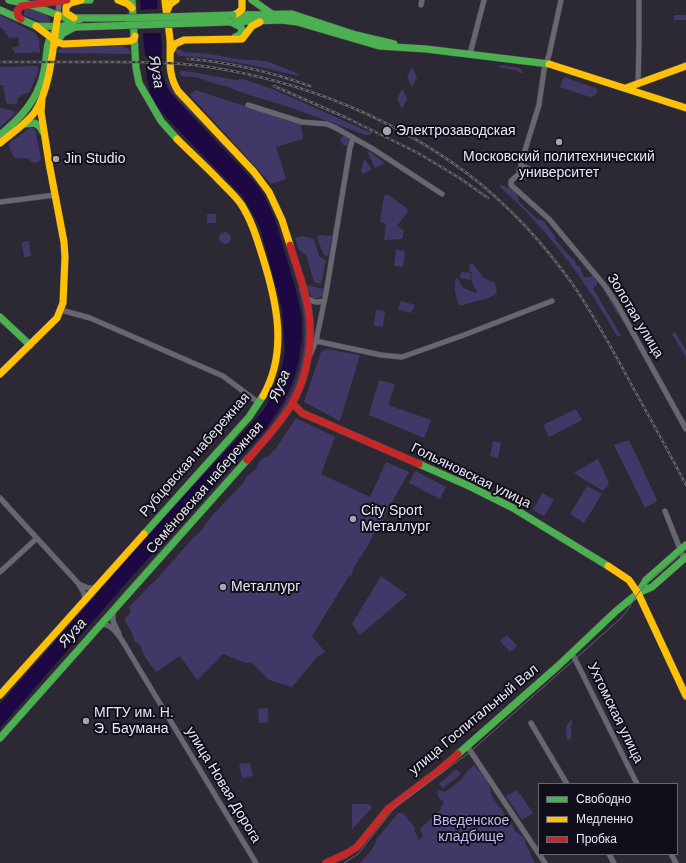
<!DOCTYPE html>
<meta charset="utf-8">
<style>
body{margin:0}
#map{position:relative;width:686px;height:863px;overflow:hidden;background:#2c2935;font-family:Arial,sans-serif}
canvas{display:block}
.legend{position:absolute;left:538px;top:783px;width:140px;height:72px;box-sizing:border-box;background:#100f19;border:1px solid #676571;margin:0;padding:5px 7px;list-style:none;font-size:12px;color:#e9e7f6}
.legend li{display:flex;align-items:center;gap:8px;height:20px}
.legend b{width:20px;border:1px solid #676571}
</style>
<div id="map">
<canvas width="686" height="863"></canvas>
<ul class="legend">
<li><b style="height:5px;background:#4caf50"></b>Свободно</li>
<li><b style="height:5px;background:#ffc107"></b>Медленно</li>
<li><b style="height:5px;background:#c62828"></b>Пробка</li>
</ul>
</div>
<script>
const g = document.querySelector('canvas').getContext('2d');
g.lineJoin = 'round';
function fillPath(path, color) {
  g.fillStyle = color;
  g.fill(path, 'evenodd');
}
function strokePath(path, color, width, dash) {
  g.strokeStyle = color;
  g.lineWidth = width;
  g.lineCap = dash ? 'butt' : 'round';
  g.setLineDash(dash || []);
  g.stroke(path);
}
function drawText(font, color, halo, rows, align = 'center') {
  g.font = font + ' Arial,sans-serif';
  g.lineWidth = 4;
  g.setLineDash([]);
  g.textBaseline = 'middle';
  g.strokeStyle = halo;
  g.fillStyle = color;
  for (const [text, x, y, turn = 0] of rows) {
    g.save();
    g.translate(x, y);
    g.rotate((+turn || 0) * Math.PI / 180);
    g.textAlign = isNaN(turn) ? turn : align;
    if (halo) g.strokeText(text, 0, 0);
    g.fillText(text, 0, 0);
    g.restore();
  }
}
fillPath(new Path2D(`
 M27,6L47,15L50,19V22H41L24,15V11Z
 M0,15L35,33L39,39L40,53L33,52L31,53H15L12,48L19,46L18,37L9,38L2,28H0Z
 M674,15H686V20H674Z
 M122,46L129,49L131,54L55,53L63,47Z
 M176,48L184,52L210,54L243,60H258L269,62L299,74L298,76C258,66 219,57 179,56L176,53Z
 M500,65L520,68L523,73H519V71L499,67Z
 M37,66L39,70L29,93H26L18,98L17,104H8L6,102L3,85H0V67Z
 M412,67L417,78L412,87L407,77Z
 M181,71L192,72L236,80L243,79L275,90L369,132L371,130L373,131L371,134L366,135L289,107L243,93L226,86L219,85L196,77L181,76L179,72Z
 M564,77L598,89L595,95L590,97L560,87Z
 M166,80H167L172,90L178,96L251,172L261,184L277,212L299,284L298,285L280,226L268,197L250,173L177,98L171,90Z
 M402,89L407,99L402,109L397,99Z
 M195,90L301,124L303,139L276,147L286,179L271,184L190,95Z
 M0,108L11,110L16,113L0,127Z
 M31,127L35,129L41,159L37,163L32,162C26,155 21,160 14,158L8,144Z
 M345,135L349,139L348,146L343,145L340,139Z
 M367,151H369L385,163L375,168Z
 M364,159L372,169L363,174L361,171Z
 M500,185L512,189L517,195L519,202L537,219L544,221L555,237V240C563,246 566,255 575,260L576,265L580,267L584,277H590L594,275L598,279L597,285L593,288L621,336H617C585,280 548,229 500,187Z
 M389,195L409,210L397,226L404,230L402,239L384,240L386,224L380,222L384,196Z
 M207,214H216V223H207Z
 M219 238a6 6 0 1 1 12 0a6 6 0 1 1-12 0Z
 M318,235L329,236L332,235L328,256L324,255L323,253L317,238Z
 M302,236L314,239L319,256L321,258L326,260L321,284L314,282L306,255L299,250L295,238Z
 M29,241L31,256L24,257L22,242Z
 M396,250L405,251L403,267L394,266Z
 M470,263L474,265L484,278L495,283L497,292C489,301 479,300 469,303C466,304 463,305 460,306C456,300 453,285 456,278L458,279L462,287L475,293L477,292L471,280L472,273L469,270Z
 M461,272L471,273L470,280L460,278Z
 M306,285L324,289L323,295L319,298H312Z
 M300,287C314,344 305,379 273,427L115,604L114,603L271,426C302,383 313,340 298,288Z
 M607,290L624,322L623,323L619,315L617,314L606,294Z
 M401,301L415,305L411,313L398,309Z
 M376,310L385,311L383,327L374,326Z
 M675,332L686,350V357L672,334Z
 M326,349L360,355L340,421L304,402L321,352Z
 M379,380L395,384L388,405L431,420L424,438L369,415Z
 M576,409L582,420L549,437L543,425Z
 M296,418L335,437L321,474L370,497L386,462L409,472L388,509L379,528L374,533L366,549L364,551L353,569L352,575L349,576L312,636L325,652L318,656L292,687L269,680L251,662L246,663L223,654L197,680L180,656L156,672L145,657L140,645L135,642L132,633L124,619L131,612L129,607C139,598 147,587 157,579L195,536L200,532L211,517L244,482L247,476L256,469L260,461L263,458L268,457L277,447Z
 M629,440L657,500L656,502L645,508L614,445Z
 M493,441L501,443L498,458L490,456Z
 M598,459L609,483L603,491L574,473Z
 M415,471L446,487L440,499L409,483Z
 M587,486L602,494L584,523L570,514Z
 M542,493L554,500L544,516L533,510Z
 M381,576L407,595L360,635L352,624Z
 M507,635L517,646L510,652L500,641Z
 M268,708V722L259,723L258,709Z
 M573,718L571,726V738L569,740L567,739L566,726Z
 M250,763L253,776L242,778L239,764Z
 M474,765L483,775L490,787L491,795L499,807L501,808C505,816 512,822 515,831L524,838C526,845 531,856 535,863H360C366,856 375,848 376,840L398,813H403L415,828L414,830L419,840L422,838L423,836L420,829L440,810L444,802L439,798L437,793L439,790L445,792L461,780L468,770Z
 M456,769L461,774L443,788L439,784Z
 M517,790L533,813L522,820L506,796Z
 M352,804H369L372,808L352,829Z`), '#423868');
fillPath(new Path2D(`
 M140,0H157L162,44L161,71L167,87L173,96L252,179L263,193L275,219L296,290L302,318V337L299,360L293,382L283,403L265,430L135,573L0,728V704L173,507L264,410L275,388L282,368L285,350L282,309L260,228L253,214L242,196L162,113L157,106L150,93L147,79Z`), '#1e0844');
fillPath(new Path2D(`
 M161,9L163,33H141L139,10Z
 M143,56L163,57V69L144,68Z`), '#2c2935');
const street = new Path2D(`
 M421,5L422,0
 M58,15L59,0
 M470,54L484,0
 M638,85L639,44V0
 M248,105L302,122L327,124L336,128L373,149L442,194
 M521,167H525L529,169V173L527,176L523,177L520,176L519,170L521,167V163L539,105L544,70L549,55L561,0
 M519,174L511,181V185L549,219L605,286L617,304L686,429
 M0,202L55,195
 M306,298C313,302 317,303 324,301
 M61,310L90,318L223,376L259,403
 M316,341L381,355L402,357L464,335L552,301
 M310,355L316,341L326,293L350,148L353,138
 M0,498L78,583L84,593L85,601
 M665,511L684,559
 M0,572L36,539
 M79,584L88,588H95
 M113,611V621L119,634
 M101,625C110,622 118,634 123,642L256,863
 M572,653L637,784
 M531,723L567,784
 M467,746L545,863
 M609,854L614,863
 M671,854L676,863`);
const fast = new Path2D(`
 M9,0L28,4L66,18H128
 M77,0H90
 M132,0L136,68L139,83L161,121L177,139
 M252,0L272,14
 M0,10L36,26L77,27
 M233,15L292,14L356,35L394,44
 M229,22L281,20L297,22L379,46L426,49L549,64
 M233,23L241,27L242,30L240,35L235,37
 M55,45L62,34L73,28
 M25,124L35,123L40,127L43,132
 M0,135C17,121 32,106 40,85C54,49 34,33 81,19
 M0,317L30,345
 M419,464L469,486L513,508L608,566
 M144,534L249,417L263,396
 M638,593L646,580L686,545
 M0,738L247,460
 M458,754L558,666L615,612L638,593L652,587L686,557`);
const slow = new Path2D(`
 M118,0L128,4L132,8
 M165,0C166,13 169,27 170,40C171,60 167,73 178,91L254,172L269,192L282,220L290,245
 M167,11L170,4L176,0
 M233,15L238,13L242,9V0
 M74,18L66,13V7L70,3L81,0
 M36,26L57,42L63,44L130,41L134,39L135,36
 M171,51L175,44L184,40L242,39L252,26L260,22
 M549,64L686,108
 M626,88L686,66
 M177,139C189,151 202,163 214,175C223,185 234,194 241,204C252,221 257,239 263,258C277,303 288,352 263,396
 M0,143C12,133 26,124 35,112C51,88 53,43 58,15
 M0,374L57,318L63,303L65,257L64,242L49,163L41,112L42,98
 M608,566L629,580L638,593L686,696
 M0,695L144,534`);
const jam = new Path2D(`
 M21,19L18,16L17,11L21,6L67,0
 M292,403L302,413L419,464
 M247,460C262,443 278,426 290,407C309,376 315,334 306,298C302,280 295,263 290,245
 M326,863L346,854L357,847L388,809L437,772L458,754`);
strokePath(street, '#474550', 6);
strokePath(fast, '#474550', 8);
strokePath(slow, '#474550', 8);
strokePath(jam, '#474550', 8);
strokePath(street, '#686670', 5);
strokePath(fast, '#4caf50', 7);
strokePath(slow, '#ffc107', 7);
strokePath(jam, '#c62828', 7);
strokePath(new Path2D(`
 M344,863L358,854L395,807L470,752L620,619C629,610 633,600 640,591C653,575 671,563 686,549`), '#65636c', 1);
const rail = new Path2D(`
 M188,59C230,62 271,72 310,86
 M0,62C38,62 76,62 114,62C144,62 173,62 202,66C303,80 403,121 482,185C515,213 546,247 571,282C593,313 611,347 629,380C648,415 668,450 686,485
 M274,86L347,118L418,153L458,177L488,198`);
strokePath(rail, '#65636c', 2.5);
strokePath(rail, '#100f19', 1, [3]);
const fastBridge = new Path2D(`
 M128,18L233,15
 M77,27L229,22`);
strokePath(fastBridge, '#474550', 8, []);
strokePath(fastBridge, '#4caf50', 7);
for (const [x, y, r, color] of [
 [387,131,5,"#a7a4b2"],
 [559,142,4,"#a7a4b2"],
 [56,159,4,"#a7a4b2"],
 [353,519,4,"#a7a4b2"],
 [223,587,4,"#a7a4b2"],
 [86,721,4,"#a7a4b2"]
]) {
  const dot = new Path2D();
  dot.arc(x, y, r, 0, 2 * Math.PI);
  g.fillStyle = color;
  g.fill(dot);
  strokePath(dot, '#100f19', 1.5);
}
drawText('14px', '#e9e7f6', '#100f19', [
 ["Электрозаводская",396,131],
 ["Московский политехнический",559,157,"center"],
 ["университет",559,173,"center"],
 ["Jin Studio",64,159],
 ["City Sport",361,511],
 ["Металлург",361,527],
 ["Металлург",231,587],
 ["МГТУ им. Н.",94,713],
 ["Э. Баумана",94,729]
], 'left');
drawText('14px', '#e9e7f6', '#100f19', [
 ["Золотая улица",635,316,59],
 ["Рубцовская набережная",195,455,-49],
 ["Гольяновская улица",471,476,26],
 ["Семёновская набережная",205,488,-49],
 ["Ухтомская улица",615,713,64],
 ["улица Госпитальный Вал",474,720,-40],
 ["улица Новая Дорога",223,785,59]
]);
drawText('14px', '#c2b9f4', '#100f19', [
 ["Введенское",471,821],
 ["кладбище",471,837]
]);
drawText('italic 15px', '#e1def2', '#100f19', [
 ["Яуза",156,72,80],
 ["Яуза",280,386,-67],
 ["Яуза",73,633,-48]
]);
</script>
